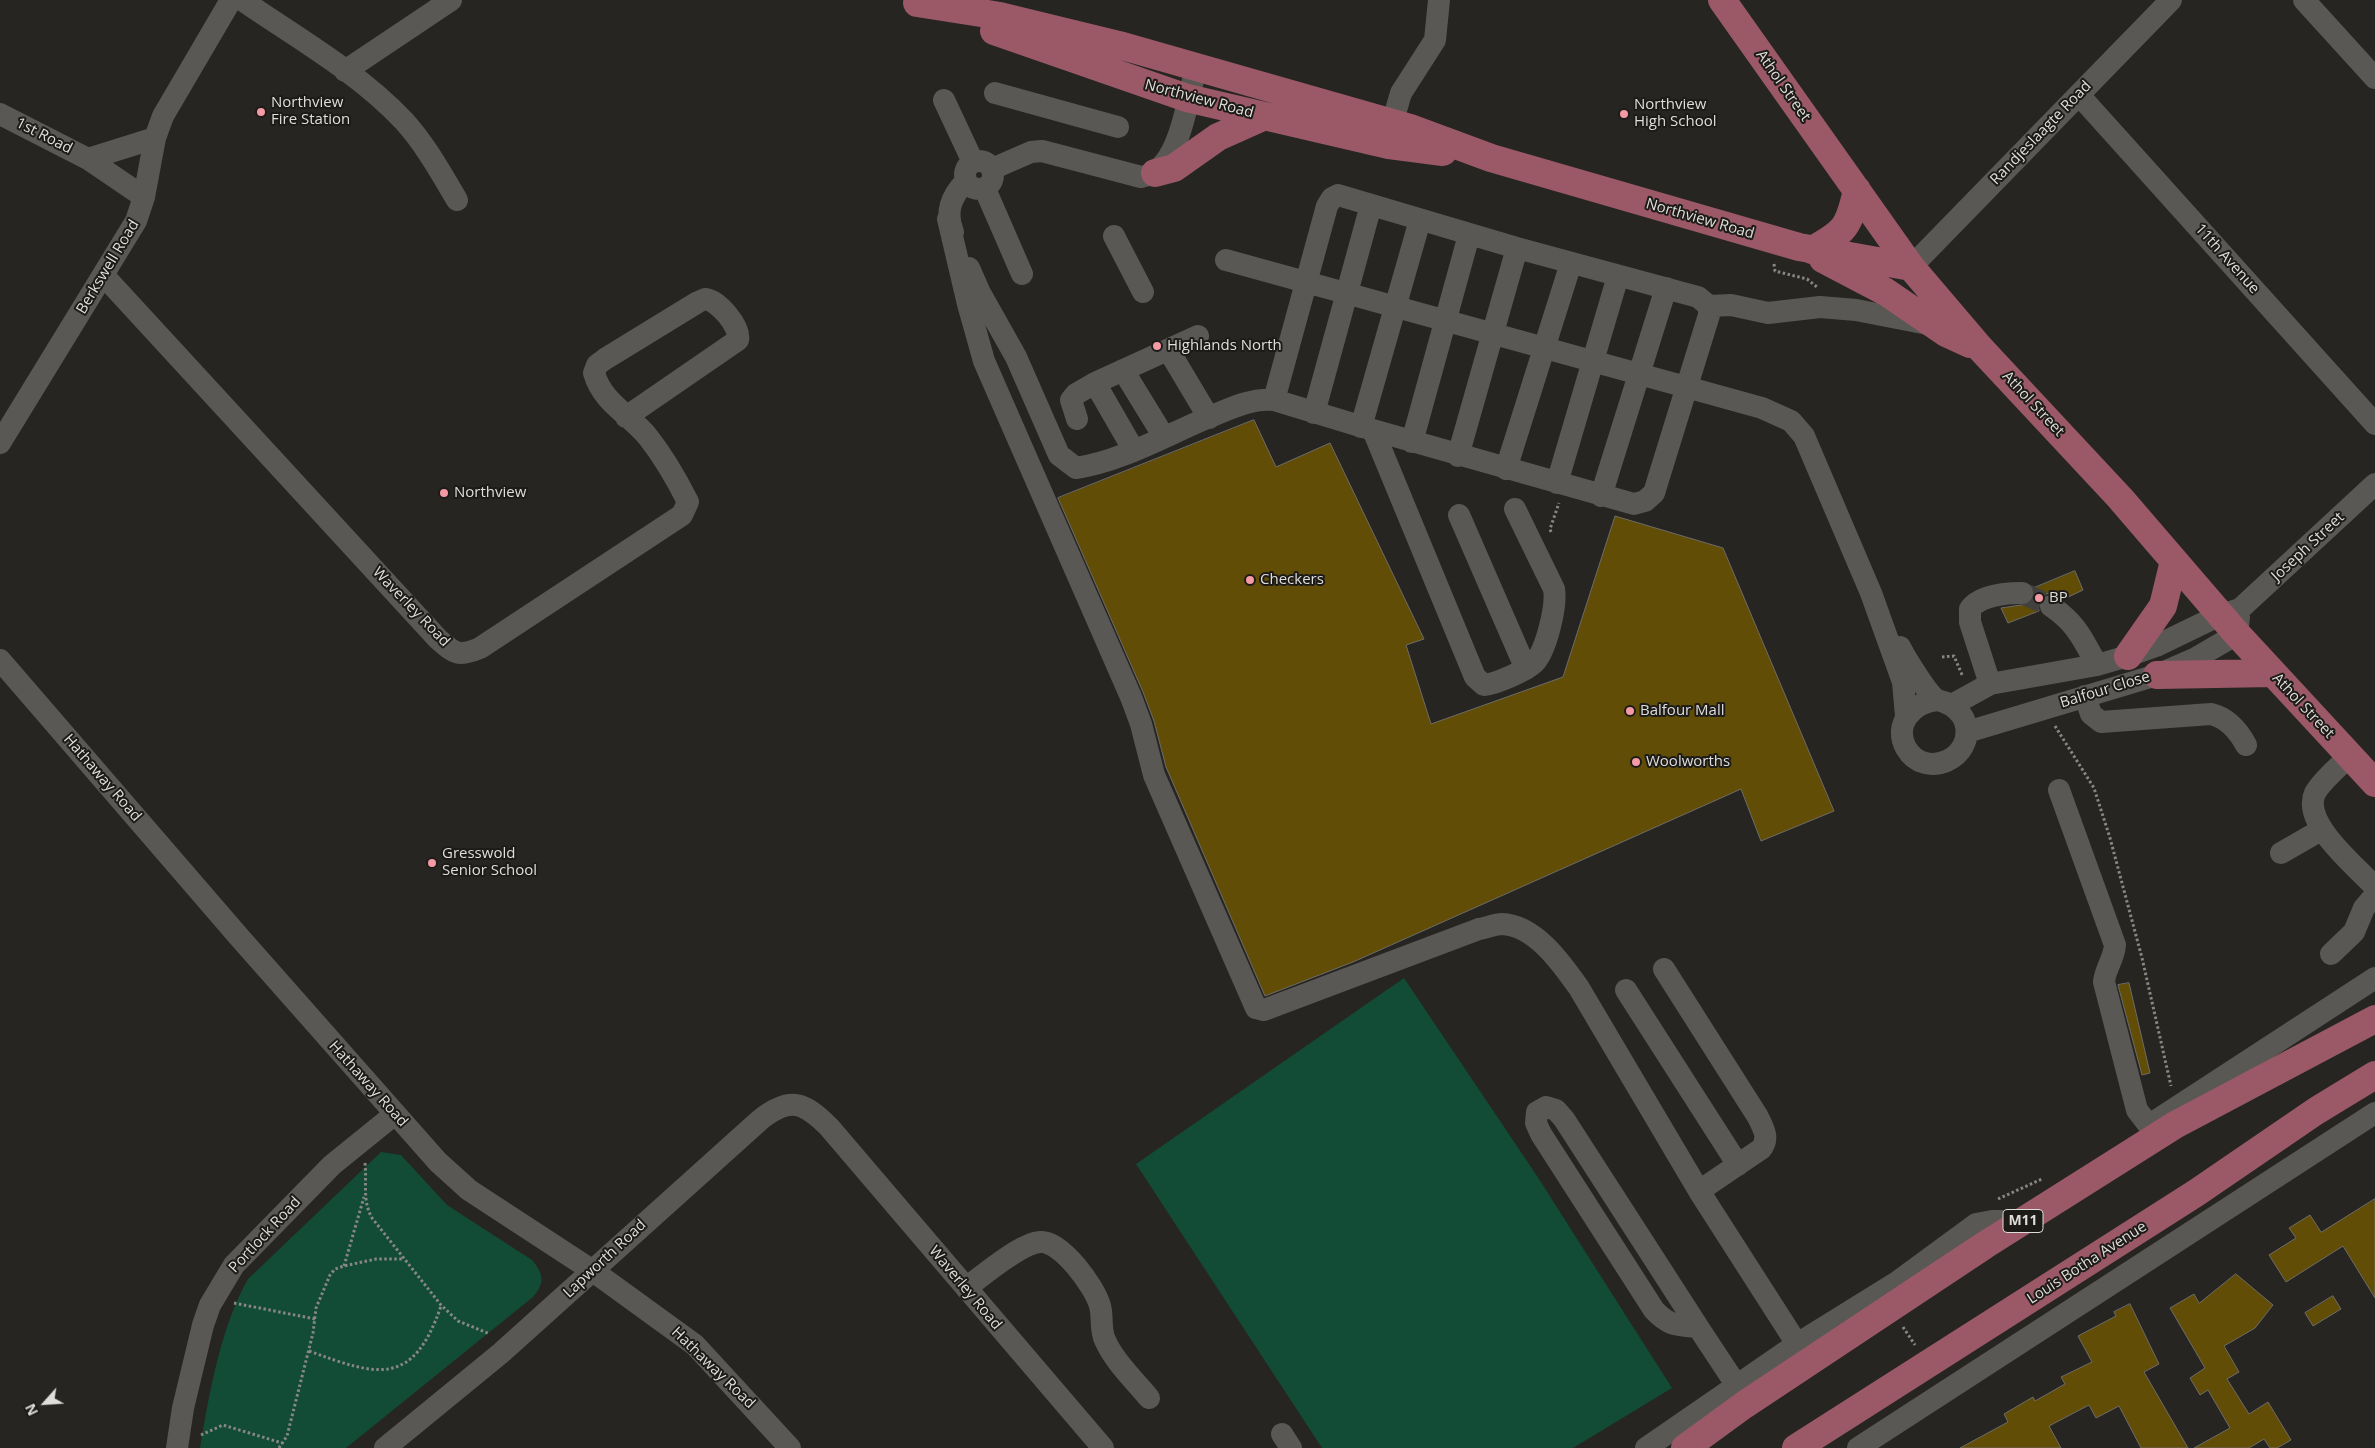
<!DOCTYPE html>
<style>
body{margin:0}
#map{position:relative;width:2375px;height:1448px;overflow:hidden;background:#262521;font-family:"Open Sans",sans-serif}
canvas{display:block}
.north{position:absolute;left:20px;top:1378px;width:50px;height:50px;-webkit-text-stroke:4px #1d1b18;paint-order:stroke;rotate:244deg;font-size:14px;font-weight:700;line-height:20px;text-align:center;color:#dfdedb}
.north::after{content:'';display:block;margin:auto;width:18px;height:22px;background:#dfdedb;clip-path:polygon(50% 0,100% 100%,50% 72%,0 100%)}
</style>
<div id="map">
<canvas width="2375" height="1448"></canvas>
<div class="north">N</div>
</div>
<script>
const g = document.querySelector('canvas').getContext('2d');
g.lineJoin = 'round';
function fillPath(path, color) {
  g.fillStyle = color;
  g.fill(path, 'evenodd');
}
function strokePath(path, color, width, dash) {
  g.strokeStyle = color;
  g.lineWidth = width;
  g.lineCap = dash ? 'butt' : 'round';
  g.setLineDash(dash || []);
  g.stroke(path);
}
function drawText(font, color, halo, rows, align = 'center') {
  g.font = font + ' "Open Sans",sans-serif';
  g.lineWidth = 4;
  g.setLineDash([]);
  g.textBaseline = 'middle';
  g.strokeStyle = halo;
  g.fillStyle = color;
  for (const [text, x, y, turn = 0] of rows) {
    g.save();
    g.translate(x, y);
    g.rotate((+turn || 0) * Math.PI / 180);
    g.textAlign = isNaN(turn) ? turn : align;
    if (halo) g.strokeText(text, 0, 0);
    g.fillText(text, 0, 0);
    g.restore();
  }
}
fillPath(new Path2D(`
 M1404,978L1537,1176L1672,1388L1573,1448H1322L1136,1164Z
 M381,1152L401,1155L447,1205L532,1260C544,1274 545,1283 533,1297L346,1448H200C209,1394 221,1326 248,1279Z`), '#124b36');
const building = new Path2D(`
 M1254,420L1276,467L1330,443L1424,639L1406,645L1431,724L1563,677L1615,516L1723,548L1834,811L1761,841L1741,789L1353,962L1265,996L1166,767L1154,721L1143,692L1058,498Z
 M2075,571L2083,590L2064,599L2053,593L2045,594L2038,604L2039,611L2008,623L2001,608L2028,604L2034,599V588Z
 M2129,983L2150,1073L2142,1075L2118,985Z
 M2375,1199V1298L2343,1246L2286,1282L2269,1255L2296,1238L2289,1228L2310,1215L2321,1232Z
 M2236,1274L2273,1305L2255,1328L2224,1346L2239,1372L2227,1379L2249,1414L2268,1402L2291,1440L2277,1448H2270L2264,1439L2249,1448H2194L2230,1428L2208,1390L2200,1395L2190,1378L2205,1368L2170,1308L2194,1294L2199,1303Z
 M2333,1296L2341,1309L2313,1326L2305,1313Z
 M2130,1304L2159,1364L2144,1372L2188,1448H2141L2119,1406L2096,1418L2089,1405L2049,1426L2061,1448H1960L2008,1422L2004,1414L2033,1397L2035,1401L2065,1384L2061,1377L2092,1362L2078,1336L2116,1316L2114,1312Z`);
fillPath(building, '#624d07');
strokePath(building, '#6e6c68', 1);
strokePath(new Path2D(`
 M2022,593L2051,606`), '#42413d', 22, [22, 11]);
strokePath(new Path2D(`
 M1774,264L1775,271L1807,279L1817,287
 M1551,532L1550,529L1559,503
 M1942,657L1954,656L1963,677
 M2055,726L2094,788L2110,838L2142,958L2171,1086
 M365,1163C367,1183 362,1200 372,1218L441,1305L458,1321L490,1334
 M1998,1199L2042,1179
 M344,1266L364,1197
 M234,1303L315,1319
 M1903,1327L1915,1345
 M309,1351C377,1376 413,1388 441,1306
 M201,1435L223,1425L282,1443
 M279,1448L287,1436L313,1333L316,1308L330,1275L335,1269L344,1266L376,1259H404`), '#888784', 3, [2.5, 2.5]);
strokePath(new Path2D(`
 M242,0C297,38 358,72 404,121C425,144 441,173 457,200
 M2304,0L2375,78
 M345,71L451,0
 M995,93L1118,127
 M2079,95L2375,424
 M944,100L973,162
 M0,114L88,159L144,197
 M1392,124L1401,93L1435,40L1439,0
 M88,159L155,138
 M965 175a14 14 0 1 1 28 0a14 14 0 1 1-28 0Z
 M992,169L1031,152L1042,151L1141,177C1180,172 1187,100 1196,68
 M985,189L1022,274
 M948,219L968,304L984,361L1131,697L1141,724L1154,775L1256,1008L1264,1010L1479,929C1486,928 1495,924 1502,924C1535,925 1562,964 1579,988L1699,1191
 M953,232C945,212 951,197 965,182
 M1114,236L1143,292
 M1226,260L1726,398L1762,408L1791,421L1804,436L1871,593L1903,682L1906,716
 M1911,267L2171,0
 M969,268L980,293L1016,357L1059,455L1076,468C1119,462 1165,436 1205,419C1227,410 1249,398 1274,400L1373,430L1475,677L1484,685C1496,684 1525,671 1534,663C1546,651 1557,606 1554,589L1515,509
 M104,276L438,639C455,654 459,657 480,648L682,515L688,502C677,480 663,456 648,437C631,415 603,404 594,373L597,365L605,359L698,302L705,299C718,300 741,327 738,340L626,417
 M1709,306L1731,305L1768,313L1820,307L1856,310L1933,325
 M1169,351L1209,418
 M1123,370L1164,437
 M1274,400L1327,206L1332,198L1338,195L1517,248L1698,297L1709,306V315L1654,493L1645,501L1634,504L1373,430
 M1314,413L1371,205
 M1077,419L1071,400L1076,394L1095,383
 M1361,427L1420,220
 M1412,442L1469,235
 M0,443L136,221L144,197L155,138L163,116L231,0
 M1133,449L1095,383L1198,336
 M1458,456L1517,248
 M1506,469L1571,263
 M1557,483L1618,276
 M1601,496L1666,288
 M1459,515L1526,669
 M2051,606C2077,624 2082,638 2097,665
 M1900,647C1905,657 1928,695 1937,700C1939,701 1942,701 1944,702C1953,705 1962,713 1965,722C1976,758 1925,781 1906,748C1893,724 1913,703 1936,700
 M0,660L240,938L438,1162L469,1190L593,1271L695,1345L790,1448
 M1990,684L1970,622V609C1980,595 2007,593 2022,593
 M2085,696L2091,714L2101,722L2211,714C2228,718 2238,730 2246,745
 M1952,705L1990,684L2097,665L2128,656L2156,646L2220,615L2240,609L2375,484
 M1967,732L2157,675L2196,658L2237,634L2239,617
 M2349,756C2339,767 2322,780 2315,793C2301,823 2357,867 2375,887
 M2059,790L2115,945C2114,959 2105,969 2104,982L2137,1110L2147,1123L2154,1122L2375,978
 M2281,853L2321,830
 M2331,954L2354,932L2364,908L2375,895
 M1664,969L1758,1117C1763,1128 1770,1138 1761,1149L1699,1191L1797,1344
 M1626,990L1738,1165
 M966,1288C982,1276 1021,1243 1040,1242C1061,1240 1095,1287 1100,1306C1103,1316 1100,1330 1105,1340C1114,1361 1134,1380 1149,1398
 M1698,1327L1564,1119L1556,1110L1546,1107L1537,1112L1536,1123L1541,1134L1654,1310C1669,1326 1676,1325 1698,1327L1737,1386
 M1282,1434L1291,1448
 M177,1448L183,1408L203,1325L210,1305L234,1265L332,1165L395,1114
 M385,1448L501,1353L760,1120C790,1096 804,1102 829,1127L1103,1448
 M1646,1448L1797,1344L1897,1282L1976,1224L1992,1221H2024
 M1858,1448L2375,1113`), '#5a5854', 22);
strokePath(new Path2D(`
 M1722,0L1911,267L1980,348L2120,498L2237,634L2375,783
 M917,3L1000,16L1119,45L1410,128L1491,158L1799,247L1911,267
 M994,31L1187,98L1389,145L1443,152
 M1155,173L1174,168L1218,137L1265,116
 M1812,250C1845,232 1849,227 1857,190
 M1823,259L1886,292L1946,333L1970,344
 M2128,656L2163,606L2174,561
 M2157,675L2273,673
 M1685,1448L1744,1405L1985,1245L2175,1125L2375,1019
 M1796,1448L2196,1193L2316,1111L2375,1075`), '#9b5968', 28);
for (const [x, y, r, color] of [
 [261,112,5,"#f49aa5"],
 [1624,114,5,"#f49aa5"],
 [1157,346,5,"#f49aa5"],
 [444,493,5,"#f49aa5"],
 [1250,580,5,"#f49aa5"],
 [2039,598,5,"#f49aa5"],
 [1630,711,5,"#f49aa5"],
 [1636,762,5,"#f49aa5"],
 [432,863,5,"#f49aa5"]
]) {
  const dot = new Path2D();
  dot.arc(x, y, r, 0, 2 * Math.PI);
  g.fillStyle = color;
  g.fill(dot);
  strokePath(dot, '#1d1b18', 2);
}
for (const [x, y, w] of [
 [2023,1221,40]
]) {
  const box = new Path2D();
  box.roundRect(x - w / 2, y - 11.5, w, 23, 4);
  g.fillStyle = '#1d1b18';
  g.fill(box);
  strokePath(box, '#dfdedb', 1);
}
drawText('bold 14px', '#dfdedb', null, [
 ["M11",2023,1221]
]);
drawText('15px', '#dfdedb', '#1d1b18', [
 ["Athol Street",1783,86,55],
 ["Northview Road",1199,99,15],
 ["Randjeslaagte Road",2041,133,-46],
 ["1st Road",44,136,27],
 ["Northview Road",1700,219,16],
 ["11th Avenue",2227,259,48],
 ["Berkswell Road",108,267,-59],
 ["Athol Street",2033,404,47],
 ["Joseph Street",2308,547,-43],
 ["Waverley Road",411,607,46],
 ["Balfour Close",2105,690,-17],
 ["Athol Street",2303,706,47],
 ["Hathaway Road",102,778,49],
 ["Hathaway Road",368,1084,48],
 ["Portlock Road",265,1235,-47],
 ["Lapworth Road",605,1259,-43],
 ["Louis Botha Avenue",2087,1263,-33],
 ["Waverley Road",965,1288,50],
 ["Hathaway Road",713,1368,44]
]);
drawText('15px', '#dfdedb', '#1d1b18', [
 ["Northview",271,103],
 ["Fire Station",271,120],
 ["Northview",1634,105],
 ["High School",1634,122],
 ["Highlands North",1167,346],
 ["Northview",454,493],
 ["Checkers",1260,580],
 ["BP",2049,598],
 ["Balfour Mall",1640,711],
 ["Woolworths",1646,762],
 ["Gresswold",442,854],
 ["Senior School",442,871]
], 'left');
</script>
